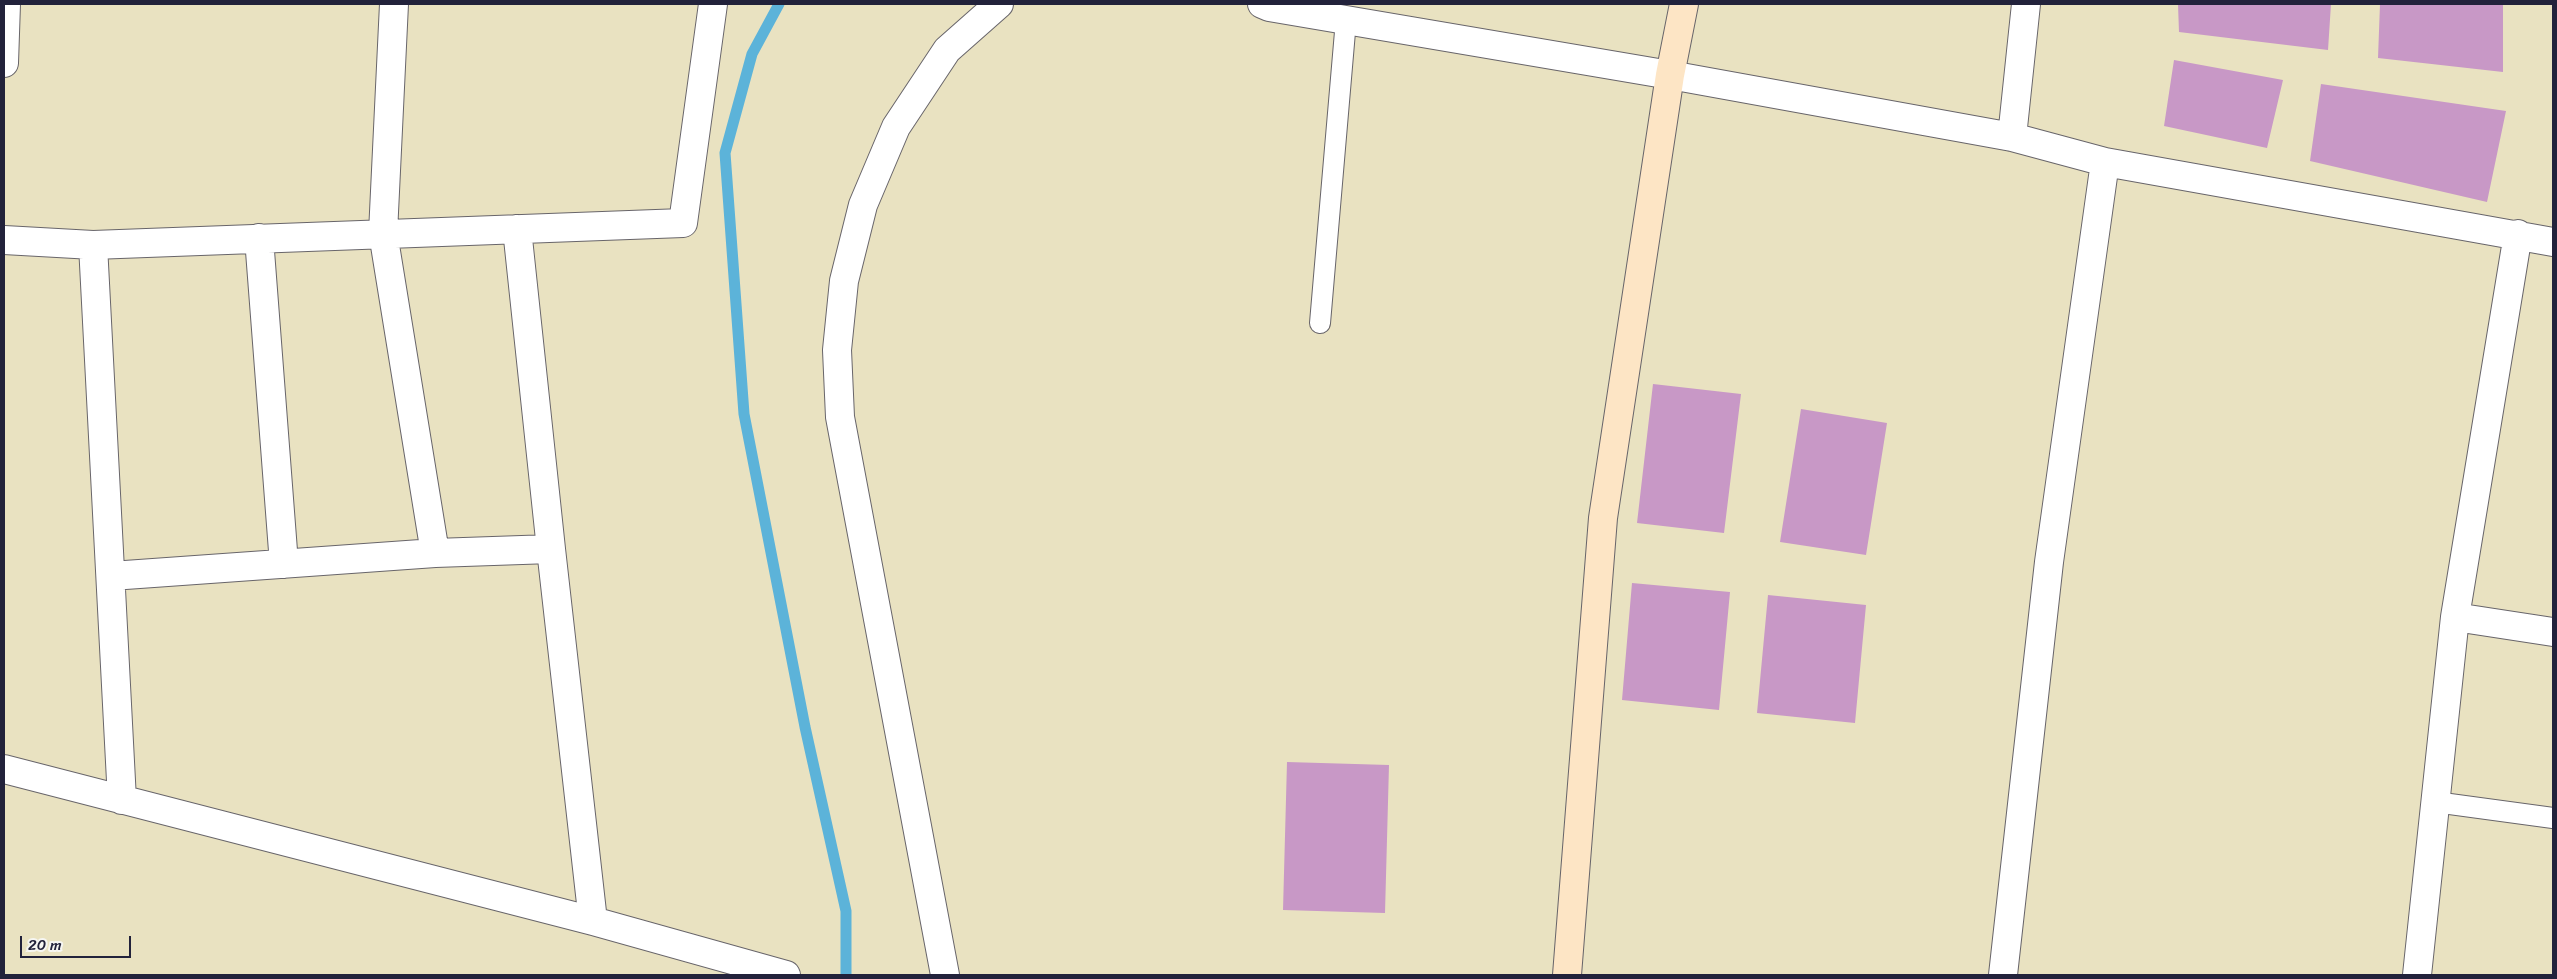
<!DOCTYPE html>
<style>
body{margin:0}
#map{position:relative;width:2557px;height:979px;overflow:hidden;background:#e9e2c1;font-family:Sriracha,sans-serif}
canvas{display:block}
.frame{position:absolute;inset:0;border:5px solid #22223b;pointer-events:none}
.scale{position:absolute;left:20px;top:936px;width:111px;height:22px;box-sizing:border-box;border:2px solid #22223b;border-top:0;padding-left:6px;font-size:15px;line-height:18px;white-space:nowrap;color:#22223b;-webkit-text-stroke:4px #f6f6f2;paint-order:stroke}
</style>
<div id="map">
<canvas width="2557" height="979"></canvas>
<div class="frame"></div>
<div class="scale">20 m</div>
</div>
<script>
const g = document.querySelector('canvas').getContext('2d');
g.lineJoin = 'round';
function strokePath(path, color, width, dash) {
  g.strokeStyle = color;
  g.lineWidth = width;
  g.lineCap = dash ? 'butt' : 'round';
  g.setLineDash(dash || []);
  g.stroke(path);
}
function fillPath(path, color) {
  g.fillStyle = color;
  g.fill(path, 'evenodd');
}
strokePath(new Path2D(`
 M779,4L752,54L725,153L744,414L805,727L846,911V975`), '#5cb3d9', 11);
fillPath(new Path2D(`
 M2178,4H2331L2328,50L2179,32Z
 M2380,4H2503V72L2378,58Z
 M2174,60L2283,80L2267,148L2164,126Z
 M2321,84L2506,111L2487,202L2310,161Z
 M1653,384L1741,394L1724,533L1637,523Z
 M1801,409L1887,423L1866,555L1780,542Z
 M1632,583L1730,592L1719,710L1622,700Z
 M1768,595L1866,605L1855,723L1757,713Z
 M1287,762L1389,765L1385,913L1283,910Z`), '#c898c6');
const lane = new Path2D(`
 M1320,323L1346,20
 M2435,802L2553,818`);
const street = new Path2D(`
 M394,4L383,233L435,553
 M1262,4L1269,7L1670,75L2012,137L2105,162
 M4,63L6,4
 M2012,137L2026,4
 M517,229L551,549L593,921
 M259,238L284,564
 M4,240L93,245L683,223L713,4
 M93,245L122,800
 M111,576L435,553L551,549
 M2455,617L2553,632
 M4,769L593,921L786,975
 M945,975L840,417L837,350L844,281L863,205L896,127L947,50L999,4
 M2003,975L2049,562L2105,162L2553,242
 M2417,975L2455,617L2518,234`);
const secondary = new Path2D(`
 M1567,975L1603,518L1670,75L1684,4`);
strokePath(lane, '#68656a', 22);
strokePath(street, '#68656a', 30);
strokePath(secondary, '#68656a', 30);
strokePath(lane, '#fff', 20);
strokePath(street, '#fff', 28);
strokePath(secondary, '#fde5c5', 28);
</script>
